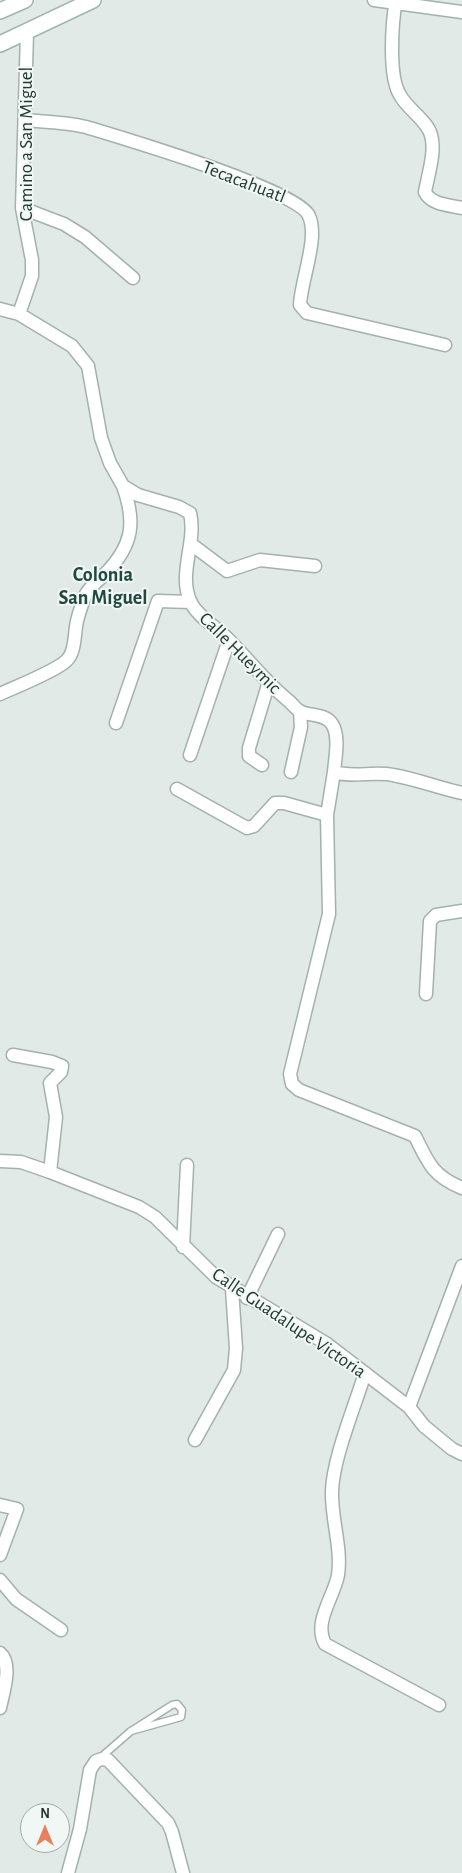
<!DOCTYPE html>
<style>
body{margin:0}
#map{position:relative;width:462px;height:1873px;overflow:hidden;background:#e1eae6;font-family:"Alegreya Sans",sans-serif}
canvas{display:block}
.north{position:absolute;left:20px;top:1803px;width:50px;height:50px;box-sizing:border-box;background:#f1f7f4;border:1px solid #9eaba7;border-radius:50%;rotate:0deg;font-size:14px;font-weight:700;line-height:20px;text-align:center;color:#223933}
.north::after{content:'';display:block;margin:auto;width:18px;height:22px;background:#e88060;clip-path:polygon(50% 0,100% 100%,50% 72%,0 100%)}
</style>
<div id="map">
<canvas width="462" height="1873"></canvas>
<div class="north">N</div>
</div>
<script>
const g = document.querySelector('canvas').getContext('2d');
g.lineJoin = 'round';
function strokePath(path, color, width, dash) {
  g.strokeStyle = color;
  g.lineWidth = width;
  g.lineCap = dash ? 'butt' : 'round';
  g.setLineDash(dash || []);
  g.stroke(path);
}
function drawText(font, color, halo, rows, align = 'center') {
  g.font = font + ' "Alegreya Sans",sans-serif';
  g.lineWidth = 4;
  g.setLineDash([]);
  g.textBaseline = 'middle';
  g.strokeStyle = halo;
  g.fillStyle = color;
  for (const [text, x, y, turn = 0] of rows) {
    g.save();
    g.translate(x, y);
    g.rotate((+turn || 0) * Math.PI / 180);
    g.textAlign = isNaN(turn) ? turn : align;
    if (halo) g.strokeText(text, 0, 0);
    g.fillText(text, 0, 0);
    g.restore();
  }
}
const lane = new Path2D(`
 M100,1758L131,1731L172,1705L177,1704L182,1710L181,1717L131,1731`);
const street = new Path2D(`
 M374,0L462,12
 M396,0C392,22 388,76 400,95C407,109 427,120 431,135C436,151 428,175 425,192C431,205 450,205 462,208
 M25,120C45,122 67,122 86,127C119,137 299,190 309,216C319,238 301,280 300,305L307,313L445,345
 M22,208L64,224L85,237L133,278
 M0,309L19,314L72,346L88,366L101,438L110,463L123,486L138,495L179,507L190,513C197,543 177,574 191,603C199,618 218,628 229,640C250,661 266,683 290,702C293,705 297,710 301,712C311,716 326,714 332,724C340,736 335,759 334,772C353,778 373,771 393,775C416,779 439,788 462,793
 M19,314L32,276V260L22,208L27,32
 M191,544L227,571L260,560L315,566
 M0,694C15,687 54,672 66,661C76,652 74,634 77,621C79,613 82,604 85,596C89,587 99,580 106,573C133,545 136,522 123,486
 M116,723L158,601L191,602
 M190,755L229,640
 M262,765L249,756V748L268,685
 M291,772L301,727L300,711
 M334,772L327,815L329,914L290,1074L292,1084L299,1090L415,1136C428,1163 433,1176 462,1188
 M177,789L247,828L254,826L275,803H284L327,815
 M426,994L430,921L436,915L462,911
 M13,1055L52,1062L62,1066L61,1072L50,1083L56,1117L50,1172
 M0,1161L21,1162L50,1172L139,1207L155,1217L216,1277L327,1344L409,1407L424,1426L452,1449L462,1454
 M183,1247L187,1165
 M247,1298L278,1234
 M365,1373C355,1406 333,1458 332,1491C331,1518 342,1548 338,1575C334,1597 313,1622 325,1644L439,1705
 M409,1407L462,1266
 M195,1440L234,1370L236,1348L232,1289
 M0,1505L17,1509L0,1555
 M0,1580L16,1599L61,1630
 M0,1653C13,1664 3,1693 0,1708
 M68,1873L80,1829L90,1770L96,1761L102,1759L108,1760L168,1823L172,1832L183,1873`);
const secondary = new Path2D(`
 M0,11L25,0
 M0,44L93,0`);
strokePath(lane, '#a4b1ad', 9);
strokePath(street, '#a4b1ad', 15);
strokePath(secondary, '#a0b5ad', 18);
strokePath(lane, '#fff', 6);
strokePath(street, '#fff', 12);
strokePath(secondary, '#fff', 15);
drawText('19px', '#223933', '#f1f7f4', [
 ["Camino a San Miguel",26,144,-90],
 ["Tecacahuatl",244,182,21],
 ["Calle Hueymic",240,653,45],
 ["Calle Guadalupe Victoria",289,1323,34]
]);
drawText('bold 20px', '#204a3f', '#f1f7f4', [
 ["Colonia",103,575],
 ["San Miguel",103,598]
]);
</script>
